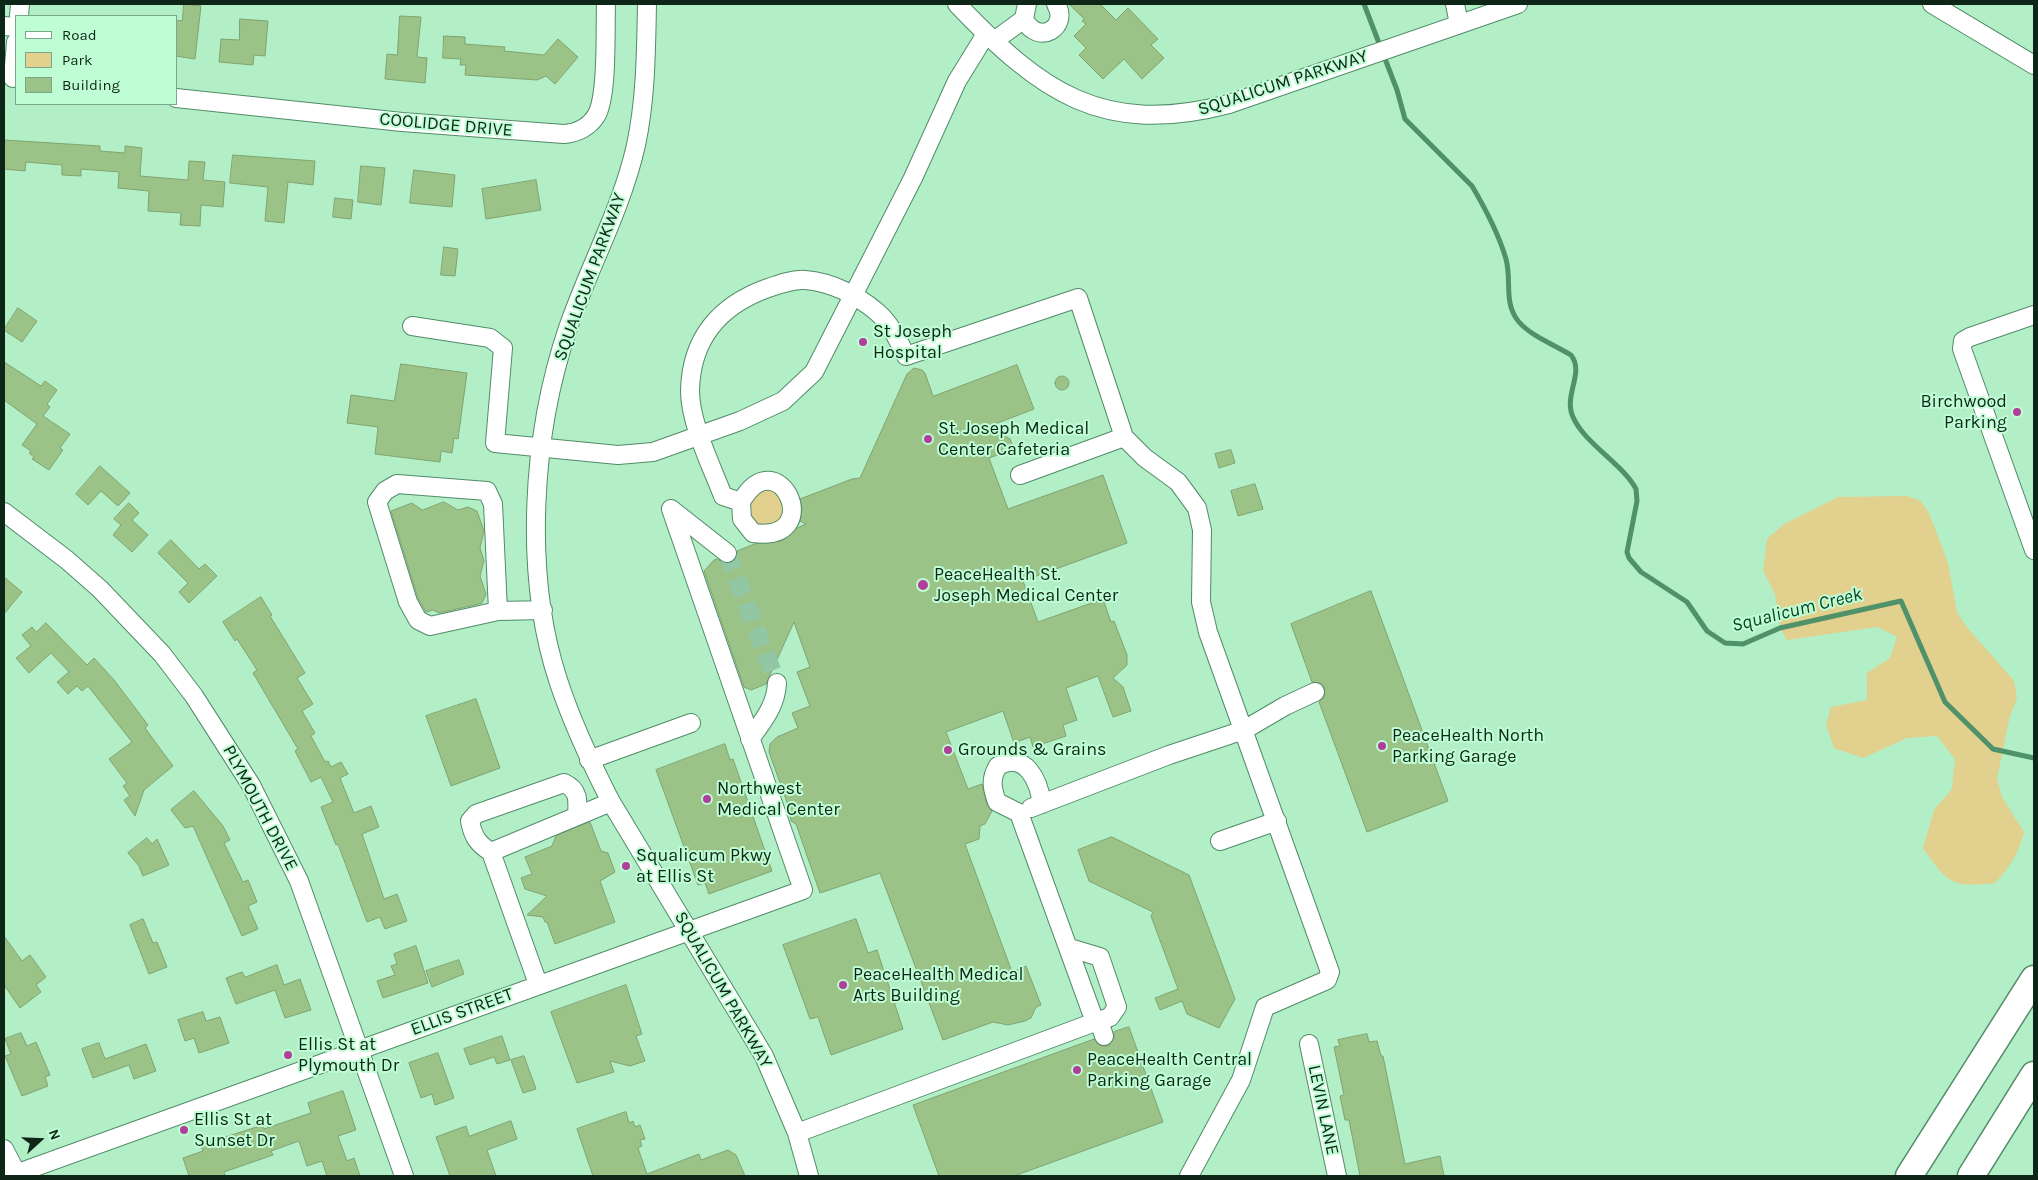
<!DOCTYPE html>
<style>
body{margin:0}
#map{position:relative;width:2038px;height:1180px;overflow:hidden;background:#b2efc7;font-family:Karla,sans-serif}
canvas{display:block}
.frame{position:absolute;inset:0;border:5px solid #0d2618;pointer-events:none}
.legend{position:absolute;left:15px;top:15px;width:162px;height:90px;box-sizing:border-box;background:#bffdd4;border:1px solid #78a789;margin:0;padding:6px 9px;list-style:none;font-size:15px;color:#0d2618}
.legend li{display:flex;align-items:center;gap:10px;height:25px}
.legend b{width:25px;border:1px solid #78a789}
.north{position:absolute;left:15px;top:1115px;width:50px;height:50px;-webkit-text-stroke:4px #bffdd4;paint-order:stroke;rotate:70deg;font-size:14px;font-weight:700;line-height:20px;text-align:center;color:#0d2618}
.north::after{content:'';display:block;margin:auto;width:18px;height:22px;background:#0d2618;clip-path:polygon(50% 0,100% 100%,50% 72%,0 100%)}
</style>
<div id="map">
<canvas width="2038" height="1180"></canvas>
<div class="frame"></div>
<ul class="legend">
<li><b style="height:6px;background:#fff"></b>Road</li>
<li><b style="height:14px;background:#e1d08e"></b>Park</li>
<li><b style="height:14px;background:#9bc388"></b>Building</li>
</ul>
<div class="north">N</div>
</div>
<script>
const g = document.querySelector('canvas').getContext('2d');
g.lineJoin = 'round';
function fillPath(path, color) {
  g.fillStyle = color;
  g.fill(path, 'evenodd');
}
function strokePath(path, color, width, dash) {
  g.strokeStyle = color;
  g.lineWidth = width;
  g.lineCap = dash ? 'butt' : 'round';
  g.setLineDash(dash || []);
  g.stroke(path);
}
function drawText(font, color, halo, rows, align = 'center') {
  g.font = font + ' Karla,sans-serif';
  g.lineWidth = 4;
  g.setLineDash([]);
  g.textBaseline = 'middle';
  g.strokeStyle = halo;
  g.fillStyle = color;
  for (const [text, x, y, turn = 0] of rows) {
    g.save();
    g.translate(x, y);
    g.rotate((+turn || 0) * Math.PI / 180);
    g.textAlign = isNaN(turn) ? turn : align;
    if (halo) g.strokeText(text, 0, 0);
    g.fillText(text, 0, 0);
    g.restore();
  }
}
fillPath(new Path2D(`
 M763,487L782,493L784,519L770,530L749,521L747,503Z
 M1907,496L1921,501L1929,513L1948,563L1957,612L1966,626L2014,681L2017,698L2010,716L1997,778L2002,797L2024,832C2019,853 2010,867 1995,883C1952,888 1947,883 1923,848L1934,810L1952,789L1955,759L1937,736L1907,738L1863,758L1834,748L1826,725L1831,707L1867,700V673L1890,658L1897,637L1878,627L1787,640L1780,628L1775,594L1763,571L1767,539L1784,524L1838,497Z`), '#e1d08e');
strokePath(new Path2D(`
 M1364,4L1397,90L1405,119L1472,186C1485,208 1499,235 1506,259C1512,281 1503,303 1519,322C1531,336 1555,345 1571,355C1585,373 1563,395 1573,417C1584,443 1623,464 1636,489L1637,501L1627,552L1629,558L1641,572L1687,602L1707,631L1725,643L1743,644L1780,628L1901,601L1945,702L1993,749L2034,758`), '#4f9169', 5);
const building = new Path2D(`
 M184,4L201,6L195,59L176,56V20L182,21Z
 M1069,4H1100L1116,20L1128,8L1158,39L1151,45L1164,58L1142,79L1124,59L1103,79L1079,55L1086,48L1074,36L1086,24L1082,21L1084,19Z
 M400,16L421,17L417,57L427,58L425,83L385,79L387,54L397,55Z
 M240,19L268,21L265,56L254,55L253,65L219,62L221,39L239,40Z
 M444,36L465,37V44L505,47L504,51L544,55L558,39L578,57L555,84L546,76L537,80L465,75L466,65H460L461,59L443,58Z
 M4,140L100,146V151L125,153V146L142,148L140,176L188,180L189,161L205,162L203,180L225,182L223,207L201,205L200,226L180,225L181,213L148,211L149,191L118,188L119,172L81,169V176L62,175V165L26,162L25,171L4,169Z
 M233,155L315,161L313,185L288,182L284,223L265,221L268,187L230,183Z
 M361,166L385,168L381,205L358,202Z
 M414,170L455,175L452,207L410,203Z
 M536,180L541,210L486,219L482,189Z
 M335,198L353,200L351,219L333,217Z
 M444,247L458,249L455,276L441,275Z
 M18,308L37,321L22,342L4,330Z
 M4,362L41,386L45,381L57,390L47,404L50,407L43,416L70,434L60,448L63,450L49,470L32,459L34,457L29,453L31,451L22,445L37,424L4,400Z
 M401,364L467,373L458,439L454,438L452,453L441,451L440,462L375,454L378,427L347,423L351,395L394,401Z
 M1017,365L1034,409L990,426L1010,439L1014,449L989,458L1008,509L1103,475L1127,543L1023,581L1038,622L1103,599L1111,622L1114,621L1127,655V665L1113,678L1123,687L1131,711L1113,717L1098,676L1066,688L1077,720L1063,725L1066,736L1033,747L1030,737L1014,743L1003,711L946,732L968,789L982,784L987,805L992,811L985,824L980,826L979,839L965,844L1012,972L1026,966L1041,1005L1036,1007L1031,1018L1025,1021L1008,1025L993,1022L943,1040L880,873L820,893L796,824L791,821L788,805L769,752L770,744L777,737L798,728L792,713L810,706L797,672L810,667L794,622L766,684L751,690L744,687L704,571L714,560L717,559L725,563H730L736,559L737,551L757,543L782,541L797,528L806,524L800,521L802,509L800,499L852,479L860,478L907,374L914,368L922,370L925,373L933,396Z
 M1055 383a7 7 0 1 1 14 0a7 7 0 1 1-14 0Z
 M1231,450L1235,463L1219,468L1215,454Z
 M100,466L130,493L118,506L101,491L88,505L76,494Z
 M1255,484L1263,509L1238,516L1231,491Z
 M444,502L458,510L468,507L477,511L484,531L480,548L484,561L480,576L486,594L482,603L479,604L439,613L433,610L426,612L418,598L391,511L412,503L422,510Z
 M129,503L139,513L132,520L148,535L132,552L113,535L121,525L114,519Z
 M171,540L199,569L205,564L217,576L189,603L179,592L188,583L158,553Z
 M4,577L22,592L4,614Z
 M1371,591L1448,801L1367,832L1319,702L1324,698L1325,688L1321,683L1312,682L1291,624Z
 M261,597L272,615L270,616L305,673L297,678L313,704L302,711L315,733L311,736L325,762L328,761L331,767L341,762L348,774L340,778L354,813L371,806L379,827L362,834L384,899L397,894L407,921L385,929L380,917L367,922L338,844L336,845L321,807L333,802L321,777L311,782L295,751L298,749L253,673L257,670L237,639L235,641L223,622Z
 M46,623L87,665L94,658L114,680L148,725L145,728L173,766L144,790L135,816L124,800L130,796L123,786L127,783L109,759L132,742L88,686L82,691L77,686L68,694L57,682L69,672L51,653L29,673L16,658L31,646L22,635L32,627L36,632Z
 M476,699L500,768L451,786L426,716Z
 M725,744L730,760L733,759L772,871L709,894L705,883L698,885L656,770Z
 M194,791L223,826L230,840L224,843L243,882L248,880L257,902L248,906L258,929L242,936L193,826L185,828L171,810Z
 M590,822L601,851L608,853L615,872L600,881L615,922L555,944L547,922H545L543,917L527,915L547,896L525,889L521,878L532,874L525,857L552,846L556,836Z
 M1112,837L1189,875L1235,999L1219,1028L1187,1014L1182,1001L1160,1010L1155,998L1178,989L1151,916L1153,912L1089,881L1078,850Z
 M147,838L152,844L157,839L169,865L143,876L139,866L128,853Z
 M143,919L153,943L157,942L167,967L149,974L130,925Z
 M856,919L868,953L877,950L903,1029L831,1055L818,1017L810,1019L783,945Z
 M4,936L22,961L30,955L46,977L36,985L41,992L20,1008L4,985Z
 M416,946L428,983L383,998L377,981L395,975L391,966L397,964L394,954Z
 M459,960L464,974L432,987L426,971Z
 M277,965L284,985L300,979L311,1010L285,1018L275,990L236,1004L226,978L242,972L245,977Z
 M626,985L642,1034L636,1036L645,1061L630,1066L610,1061L614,1072L577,1083L551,1012Z
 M203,1012L206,1021L220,1017L229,1043L199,1053L194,1038L185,1041L178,1020Z
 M1129,1027L1163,1122L1014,1176H939L913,1105L1094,1039L1101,1046H1108L1114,1039V1032Z
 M21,1033L27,1046L36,1042L50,1075L45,1077L48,1086L22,1096L5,1056L11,1054L5,1039Z
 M1367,1034L1369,1042L1377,1041L1381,1056H1383L1405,1164L1440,1156L1444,1176H1360L1349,1120H1345L1340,1096L1344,1095L1334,1047L1340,1046L1338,1040Z
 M502,1036L510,1060L497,1064L494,1057L470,1065L464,1049Z
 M99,1043L105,1059L146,1044L156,1071L134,1079L129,1065L93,1078L82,1049Z
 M438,1053L454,1098L435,1105L432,1094L421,1098L409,1063Z
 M524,1056L536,1089L523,1093L511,1060Z
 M343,1091L356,1130L338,1136L347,1161L354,1158L360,1176H327L322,1161L307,1166L299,1141L271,1151L273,1155L224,1172L225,1176H189L183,1158L203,1151L200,1145L263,1125L264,1129L311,1113L308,1103Z
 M626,1112L629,1123L633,1121L635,1127L640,1125L645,1139L640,1140L642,1146L638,1148L647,1174L699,1154L701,1160L728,1150L736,1155L745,1176H593L577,1129Z
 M511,1121L517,1139L487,1150L496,1176H450L436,1137L466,1126L469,1136Z`);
fillPath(building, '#9bc388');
strokePath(building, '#80a36f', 1);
strokePath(new Path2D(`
 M727,553L777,683`), '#91c7a4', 18, [18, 9]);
const minor = new Path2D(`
 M647,4C646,51 646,98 636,145C622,208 589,267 568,328C532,434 523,573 558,680C572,723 591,763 611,802L764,1056L797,1133L809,1176
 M957,4C1041,92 1102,137 1229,104L1518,4
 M1027,4L1024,19C1038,47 1070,27 1056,4
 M1455,4L1459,24
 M1932,4L2034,65
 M19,16L20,4
 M4,26L16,27
 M994,41L1024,19
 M13,78L16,42
 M176,98L402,122L564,134C577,133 589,127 596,116C608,97 605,29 606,4
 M2034,315L1970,337L1963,341L1962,349L2034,550
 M412,326L490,338L503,348L495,443L618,455L653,452L740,421L783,401L814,372L913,178L957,81L986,34
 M1020,475L1124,437
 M741,502C778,437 828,543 753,533L742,519L741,502L723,496C712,467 690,423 690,391C691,338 720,305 768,288C779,284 793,279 805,280C831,282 857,295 877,312C891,324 898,340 906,356L1078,298L1124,437L1145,458L1178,482L1197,508L1202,530L1201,602L1208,632L1330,972L1327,980L1265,1007L1241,1080L1189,1176
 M671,509L727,553
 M4,512L67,560L100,589L162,654L194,696L251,785L299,881L404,1176
 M498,611L493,504L487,491L397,484L385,491L377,502L408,602L418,620L430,626L498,611L543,610
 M750,739C763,721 776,706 777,683
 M589,760L691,723
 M1042,804C1039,782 1026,750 998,766C990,779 992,788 997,802L1019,813L1095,1022L1099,1021L1104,1036
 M1031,808L1169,755L1244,730L1285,706L1315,692
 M1220,841L1277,821
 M491,852C478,844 473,837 470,821L476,814L564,783C579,790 578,800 577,816
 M1070,948L1100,957L1117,1007L1110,1017L1099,1021
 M538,984L491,852L611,802
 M1309,1044L1337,1176
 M797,1133L1095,1022
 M4,1149L18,1176
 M10,1176L803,890L671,509`);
const highway = new Path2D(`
 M1909,1176L2034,979
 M1971,1176L2034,1075`);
strokePath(minor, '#518b67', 20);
strokePath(highway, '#518b67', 29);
strokePath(minor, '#fff', 18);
strokePath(highway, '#fff', 26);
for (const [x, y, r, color] of [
 [863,342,5,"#af3f9b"],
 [2017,412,5,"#af3f9b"],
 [928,439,5,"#af3f9b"],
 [923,585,6,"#af3f9b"],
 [1382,746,5,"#af3f9b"],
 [948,750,5,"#af3f9b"],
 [707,799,5,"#af3f9b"],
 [626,866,5,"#af3f9b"],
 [843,985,5,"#af3f9b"],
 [288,1055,5,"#af3f9b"],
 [1077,1070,5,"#af3f9b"],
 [184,1130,5,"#af3f9b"]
]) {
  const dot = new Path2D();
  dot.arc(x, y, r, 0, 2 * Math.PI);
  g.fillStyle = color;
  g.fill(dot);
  strokePath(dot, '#bffdd4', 2);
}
drawText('18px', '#0d2618', '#bffdd4', [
 ["SQUALICUM PARKWAY",1283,83,-18],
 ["COOLIDGE DRIVE",446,125,5],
 ["SQUALICUM PARKWAY",590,277,-70],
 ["PLYMOUTH DRIVE",260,808,62],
 ["SQUALICUM PARKWAY",723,990,60],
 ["ELLIS STREET",462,1012,-20],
 ["LEVIN LANE",1323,1110,78]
]);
drawText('18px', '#0d2618', '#bffdd4', [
 ["St Joseph",873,332],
 ["Hospital",873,353],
 ["Birchwood",2007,402,"right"],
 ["Parking",2007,423,"right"],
 ["St. Joseph Medical",938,429],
 ["Center Cafeteria",938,450],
 ["PeaceHealth St.",934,575],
 ["Joseph Medical Center",934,596],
 ["PeaceHealth North",1392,736],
 ["Parking Garage",1392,757],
 ["Grounds & Grains",958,750],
 ["Northwest",717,789],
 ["Medical Center",717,810],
 ["Squalicum Pkwy",636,856],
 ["at Ellis St",636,877],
 ["PeaceHealth Medical",853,975],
 ["Arts Building",853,996],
 ["Ellis St at",298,1045],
 ["Plymouth Dr",298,1066],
 ["PeaceHealth Central",1087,1060],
 ["Parking Garage",1087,1081],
 ["Ellis St at",194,1120],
 ["Sunset Dr",194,1141]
], 'left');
drawText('italic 19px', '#093f24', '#bffdd4', [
 ["Squalicum Creek",1797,610,-14]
]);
</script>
